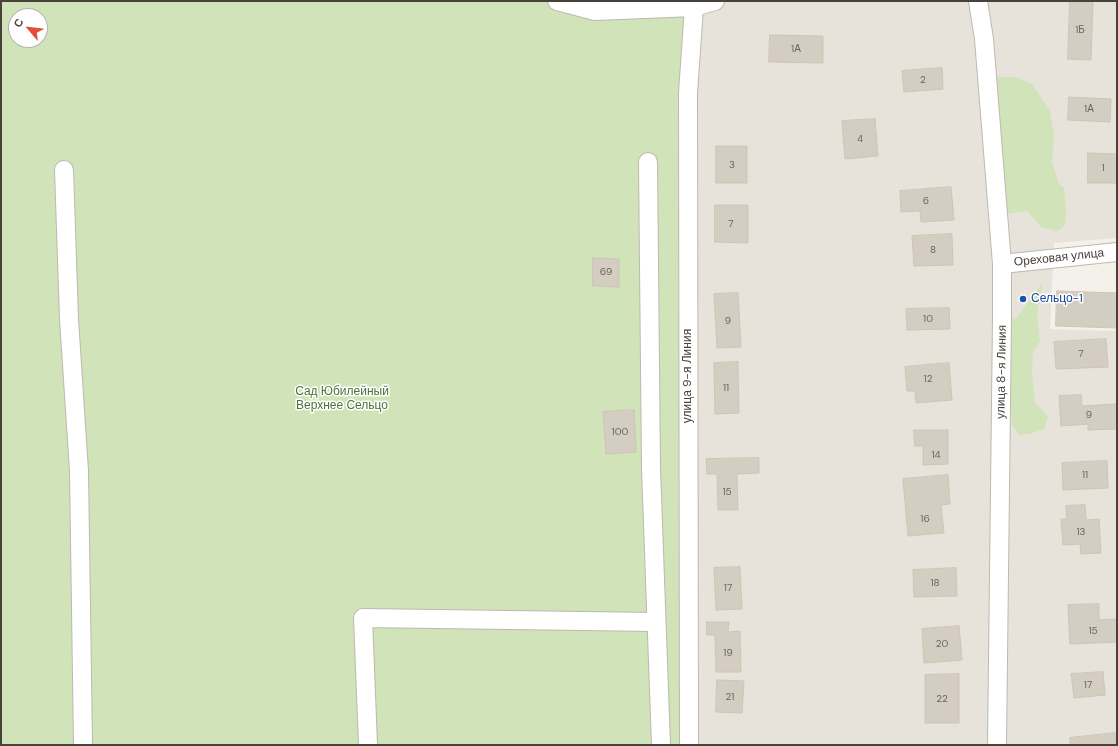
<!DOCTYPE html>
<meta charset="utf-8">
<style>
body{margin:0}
#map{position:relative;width:1118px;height:746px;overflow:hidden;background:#f4f1eb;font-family:"DM Sans",sans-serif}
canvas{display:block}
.frame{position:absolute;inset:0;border:2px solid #47423a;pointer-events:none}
.north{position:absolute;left:8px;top:8px;width:40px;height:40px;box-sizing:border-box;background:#fff;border:1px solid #b5b3b0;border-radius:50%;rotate:298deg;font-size:11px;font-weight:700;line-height:16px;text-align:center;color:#47423a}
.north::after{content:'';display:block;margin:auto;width:14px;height:18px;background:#e24d34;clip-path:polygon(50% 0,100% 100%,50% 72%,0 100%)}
</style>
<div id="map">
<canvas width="1118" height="746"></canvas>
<div class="frame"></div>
<div class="north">С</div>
</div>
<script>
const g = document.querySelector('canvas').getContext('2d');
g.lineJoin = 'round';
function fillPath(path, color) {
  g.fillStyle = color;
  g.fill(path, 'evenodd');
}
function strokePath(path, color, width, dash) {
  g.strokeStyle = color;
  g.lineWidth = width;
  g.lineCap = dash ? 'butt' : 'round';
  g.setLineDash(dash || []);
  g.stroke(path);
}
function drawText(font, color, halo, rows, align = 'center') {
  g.font = font + ' "DM Sans",sans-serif';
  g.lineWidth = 3;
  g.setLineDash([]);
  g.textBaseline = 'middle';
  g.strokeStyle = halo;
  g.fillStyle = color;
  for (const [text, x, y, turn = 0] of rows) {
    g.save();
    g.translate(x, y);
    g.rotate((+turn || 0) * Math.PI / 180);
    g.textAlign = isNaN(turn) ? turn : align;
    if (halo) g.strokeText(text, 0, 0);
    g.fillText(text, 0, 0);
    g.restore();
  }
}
fillPath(new Path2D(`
 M702,1H1117V238L1054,243L1050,329L1117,331V745H691V93Z`), '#e7e3da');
fillPath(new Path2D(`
 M1,1H685L683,745H1ZM16,16H40V40H16Z
 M997,77H1016L1032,84L1050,111L1054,134L1052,162L1059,184L1064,188L1066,207L1065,225L1058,231L1041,227L1027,211L1006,214Z
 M1043,282L1037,314L1040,341L1033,352L1032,374L1035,402L1048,417L1044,429L1029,434L1020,435L1012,426L1007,311L1015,320Z`), '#d0e3b9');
const building = new Path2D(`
 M1070,1H1093L1091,60L1068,59Z
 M770,35L823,36V63L769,62Z
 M942,68L943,89L904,92L902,71Z
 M1069,97L1111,99L1110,122L1068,120Z
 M875,119L878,156L845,159L842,121Z
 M716,146H747V183H716Z
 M1088,153L1117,154V183H1088Z
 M951,187L954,220L921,222L920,211L901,212L900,191Z
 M715,205H748V243L715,242Z
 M952,234L953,265L914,266L912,236Z
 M593,258L619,259V287L593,286Z
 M1057,291L1117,293V328L1056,326Z
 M738,293L741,347L717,348L714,294Z
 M949,308L950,329L907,330L906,309Z
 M1106,339L1108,367L1056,369L1054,342Z
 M738,362L739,413L715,414L714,363Z
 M949,363L952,400L916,403L915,391H907L905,367Z
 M1081,395L1082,406L1117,404V429L1088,430V424L1061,426L1059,396Z
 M634,410L636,452L606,454L603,412Z
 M914,430H948V464L923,465V446H915Z
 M759,458V473L737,474L738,510H718L717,474H707L706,459Z
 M1107,461L1108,488L1063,490L1062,463Z
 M948,475L950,504L941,505L944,533L908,536L903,479Z
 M1085,505L1086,520L1099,519L1101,553L1081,554L1080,544L1063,545L1061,519H1067L1066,506Z
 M740,567L742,609L716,610L714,568Z
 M956,568L957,596L914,597L913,570Z
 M1099,604V620L1117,619V642L1070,644L1068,605Z
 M707,622H729L728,632L740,631L741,672H716L715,635H707Z
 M959,626L962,660L924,663L922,629Z
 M1103,672L1105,695L1074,698L1071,674Z
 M959,674V723H925V675Z
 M717,680L744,681L742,713L716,712Z
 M1115,733L1117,745H1070V738Z`);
fillPath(building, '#d4cdc2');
strokePath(building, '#cec5b6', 1);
const minor = new Path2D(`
 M557,1L595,11L694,7L715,1
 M978,1L984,39L1002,264V318L997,745
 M648,162L651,468L661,745
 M64,170L69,319L79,471L83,745
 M1002,264L1117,252
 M368,745L363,618L656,622
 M689,745L688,93L694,7`);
strokePath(minor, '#beb9af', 20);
strokePath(minor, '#fff', 18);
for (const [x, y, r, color] of [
 [1023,299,4,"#1a4fb4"]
]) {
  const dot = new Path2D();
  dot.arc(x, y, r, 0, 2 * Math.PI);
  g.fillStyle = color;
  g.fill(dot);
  strokePath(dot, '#fff', 1.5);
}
drawText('10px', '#6a655c', null, [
 ["1Б",1080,30],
 ["1А",796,49],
 ["2",923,80],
 ["1А",1089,109],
 ["4",860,139],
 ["3",732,165],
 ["1",1103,168],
 ["6",926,201],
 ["7",731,224],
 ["8",933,250],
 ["69",606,272],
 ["10",928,319],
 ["9",728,321],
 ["7",1081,354],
 ["12",928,379],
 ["11",726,388],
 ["9",1089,415],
 ["100",620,432],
 ["14",936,455],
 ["11",1085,475],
 ["15",727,492],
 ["16",925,519],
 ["13",1081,532],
 ["18",935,583],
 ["17",728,588],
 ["15",1093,631],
 ["20",942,644],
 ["19",728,653],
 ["17",1088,685],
 ["21",730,697],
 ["22",942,699]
]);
drawText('12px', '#47423a', '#fff', [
 ["Ореховая улица",1059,258,-6],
 ["улица 8-я Линия",1002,372,-89],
 ["улица 9-я Линия",688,376,-90]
]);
drawText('12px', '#164399', '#fff', [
 ["Сельцо-1",1031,299]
], 'left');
drawText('12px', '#4c7333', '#fff', [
 ["Сад Юбилейный",342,392],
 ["Верхнее Сельцо",342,406]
]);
</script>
